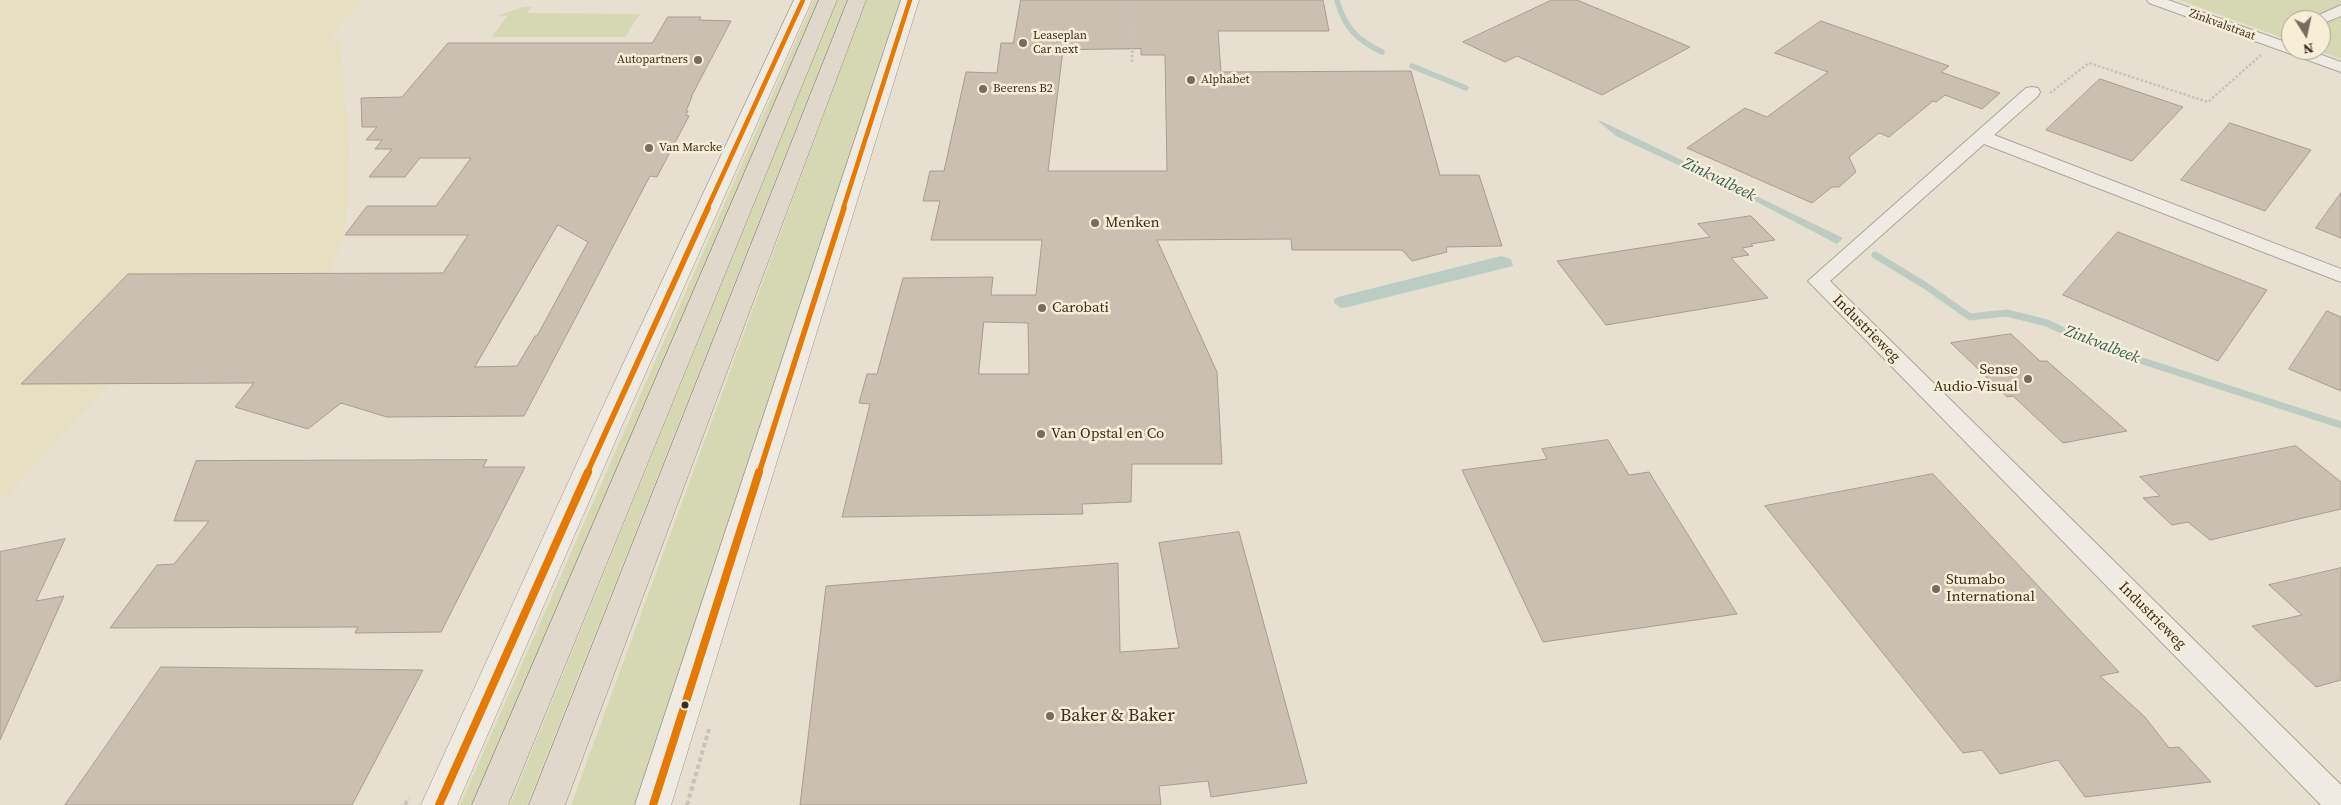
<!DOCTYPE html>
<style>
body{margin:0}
#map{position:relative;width:2341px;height:805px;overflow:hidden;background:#e7e0d1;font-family:"Source Serif 4",serif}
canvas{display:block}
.north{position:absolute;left:2281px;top:10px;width:50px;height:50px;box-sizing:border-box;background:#f7eed8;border:1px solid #ada18e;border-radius:50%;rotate:170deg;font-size:14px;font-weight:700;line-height:20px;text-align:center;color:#3d2e20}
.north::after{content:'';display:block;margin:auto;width:18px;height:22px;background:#786c5e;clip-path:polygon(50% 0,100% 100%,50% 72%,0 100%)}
</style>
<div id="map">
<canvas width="2341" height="805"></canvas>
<div class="north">N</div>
</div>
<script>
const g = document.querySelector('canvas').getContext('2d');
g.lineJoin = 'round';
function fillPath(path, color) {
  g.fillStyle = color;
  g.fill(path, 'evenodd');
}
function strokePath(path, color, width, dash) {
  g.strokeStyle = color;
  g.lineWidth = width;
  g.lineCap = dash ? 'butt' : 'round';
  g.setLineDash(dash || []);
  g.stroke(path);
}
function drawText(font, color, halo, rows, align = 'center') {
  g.font = font + ' "Source Serif 4",serif';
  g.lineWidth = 5;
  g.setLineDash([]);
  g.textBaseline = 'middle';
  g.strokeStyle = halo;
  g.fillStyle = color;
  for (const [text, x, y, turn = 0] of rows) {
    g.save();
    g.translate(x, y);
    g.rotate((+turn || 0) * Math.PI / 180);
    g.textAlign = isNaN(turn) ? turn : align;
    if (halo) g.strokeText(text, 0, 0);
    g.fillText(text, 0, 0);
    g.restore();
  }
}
fillPath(new Path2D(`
 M0,0H362L329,39H342L341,51L350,150L345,235L329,273L128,274L22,383H110L9,494L0,495Z`), '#e6dfc2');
fillPath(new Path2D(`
 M814,0H820L473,805H460Z
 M837,0H847L527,805H510Z
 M866,0H901L636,805H571Z
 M2180,0H2341V59L2316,50H2321V20H2291V41Z
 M523,7H531L527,13L640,14L625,37H492L507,16H497Z`), '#d6d7b3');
fillPath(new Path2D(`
 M1598,121H1601L1843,238L1837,244L1753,200L1616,136Z
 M1501,256L1511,259L1513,266L1348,307L1341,308L1334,303V299L1338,297Z`), '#bcccc2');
strokePath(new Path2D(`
 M1337,0C1344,27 1357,40 1382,52
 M1412,66L1466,88`), '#bcccc2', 5.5);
strokePath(new Path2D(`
 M1875,255L1926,286L1970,317L2007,313L2047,323L2093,345L2341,425`), '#bcccc2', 7);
const building = new Path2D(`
 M1021,0H1323L1329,31H1218L1221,72L1411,71L1440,175H1479L1502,246L1446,247L1447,252L1412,261L1402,250H1292L1291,239L1157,240L1217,372L1222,464H1132L1131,502L1082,504L1083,514L842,517L870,404L859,403L867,374H877L903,278L993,277L991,295H1036L1042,240H931L940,201H923L930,171H944L966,72L997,73L1001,43H1013ZM1141,49V55H1165L1167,171H1048L1063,50ZM984,322L1028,323L1029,374H979Z
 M1552,0H1577L1690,47L1602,95L1517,56L1505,62L1463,42Z
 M668,17H701L699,20L731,21L691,97H692L686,111H688L686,115L689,116L657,177L650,176L524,416L387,417L341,403L308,429L235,407L254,383L21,384L128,274L443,273L468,235H345L367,206H436L471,158H420L405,177H369L392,149H375L382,140H366L377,127H362L361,98L402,97L448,43H652ZM558,225L588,242L537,336H535L517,366L475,367Z
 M1821,21L1949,66L1941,72L2000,93L1982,109L1945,95L1936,102L1933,101L1889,137L1879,133L1849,157L1856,172L1839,187H1832L1812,203L1687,148L1745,108L1767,117L1828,72L1775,53Z
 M2100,79L2183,107L2132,161L2046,130Z
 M2230,123L2311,150L2265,211L2181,180Z
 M2341,193V238L2316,228Z
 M1751,216L1775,240L1751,244L1753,246L1742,248L1749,255L1731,258L1768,298L1606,325L1557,261L1710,237L1698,224Z
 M2118,232L2267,290L2218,361L2063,295Z
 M2327,311L2341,317V391L2289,369Z
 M2011,334L2040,361H2047L2127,431L2063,443L2013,396L2007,397L1951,343Z
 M1608,440L1629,475L1649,472L1737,614L1543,642L1462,470L1547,459L1542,449Z
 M2296,446L2341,482V509L2210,540L2188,522L2172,525L2143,498L2160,496L2140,477Z
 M487,460L483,467H525L441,632L355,633L358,627L110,628L157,565L174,564L209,521H174L196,461Z
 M1933,474L2119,672L2100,676L2145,717L2169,748L2179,747L2211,782L2085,797L2058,760L2000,774L1982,750L1963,753L1765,506Z
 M1239,532L1307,783L1211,797L1208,781L1159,786L1161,805H800L826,586L1118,563L1120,652L1179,648L1159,543Z
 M65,539L36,601L64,596L0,740V552Z
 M2341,568V680L2316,687L2252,626L2302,615L2269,585Z
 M161,667L423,670L352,805H65Z`);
fillPath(building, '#cbbfb2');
strokePath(building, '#a89c90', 1);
const minor = new Path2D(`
 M2147,0H2168L2291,44V50H2308L2341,62V72L2149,3Z
 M2341,5V16L2321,24V20H2312L2315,17Z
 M2032,87L2038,88L2040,92L2038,96L1994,135L2341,269V282L1984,144L1830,281L2341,785V805H2321L1808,281L2026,88Z`);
const secondary = new Path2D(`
 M794,0H812L621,428L457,805H421L593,428Z
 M901,0H919L671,805H635Z`);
const trunk = new Path2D(`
 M819,0H837L508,805H472Z
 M848,0H866L565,805H529Z`);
strokePath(minor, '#ada599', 2);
strokePath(secondary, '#9c958a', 1);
strokePath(trunk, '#928b80', 1);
strokePath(new Path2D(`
 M1132,62L1134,0
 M2050,93L2089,63L2208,102L2261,55`), '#c8c2b9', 2.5, [2.5, 2]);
strokePath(new Path2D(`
 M405,805L409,798
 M687,805L709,729`), '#c8c2b9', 4, [4.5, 3]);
fillPath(minor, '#efebe3');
fillPath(secondary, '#efebe3');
fillPath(trunk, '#e0d9cb');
strokePath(new Path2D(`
 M707,209L803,0
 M843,209L910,0`), '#e67902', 4.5);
strokePath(new Path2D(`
 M587,473L708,208
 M759,473L844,208`), '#e67902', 5.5);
strokePath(new Path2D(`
 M439,805L588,472
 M653,805L759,472`), '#e67902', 8);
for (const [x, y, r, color] of [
 [1023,43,5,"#786c5e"],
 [698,60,5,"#786c5e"],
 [1191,80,5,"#786c5e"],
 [983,89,5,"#786c5e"],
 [649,148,5,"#786c5e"],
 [1095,223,5,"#786c5e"],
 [1042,308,5,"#786c5e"],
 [2028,379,5,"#786c5e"],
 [1041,434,5,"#786c5e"],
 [1936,589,5,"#786c5e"],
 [685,705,4.5,"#3d2e20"],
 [1050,716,5,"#786c5e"]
]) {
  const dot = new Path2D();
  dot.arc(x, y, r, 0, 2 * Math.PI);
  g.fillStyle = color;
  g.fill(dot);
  strokePath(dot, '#f7eed8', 2);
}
drawText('12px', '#3d2e20', '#f7eed8', [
 ["Zinkvalstraat",2222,25,20]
]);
drawText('12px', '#3d2e20', '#f7eed8', [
 ["Leaseplan",1033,36],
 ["Car next",1033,50],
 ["Autopartners",688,60,"right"],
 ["Alphabet",1201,80],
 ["Beerens B2",993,89],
 ["Van Marcke",659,148]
], 'left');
drawText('15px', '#3d2e20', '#f7eed8', [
 ["Menken",1105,223],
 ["Carobati",1052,308],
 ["Sense",2018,370,"right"],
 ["Audio-Visual",2018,387,"right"],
 ["Van Opstal en Co",1051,434],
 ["Stumabo",1946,580],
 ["International",1946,597]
], 'left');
drawText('15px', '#3d2e20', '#f7eed8', [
 ["Industrieweg",1866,329,45],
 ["Industrieweg",2152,616,45]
]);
drawText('italic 16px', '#2f5d5a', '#f7eed8', [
 ["Zinkvalbeek",1719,180,26],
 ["Zinkvalbeek",2102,345,21]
]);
drawText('18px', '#3d2e20', '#f7eed8', [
 ["Baker & Baker",1060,716]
], 'left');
</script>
